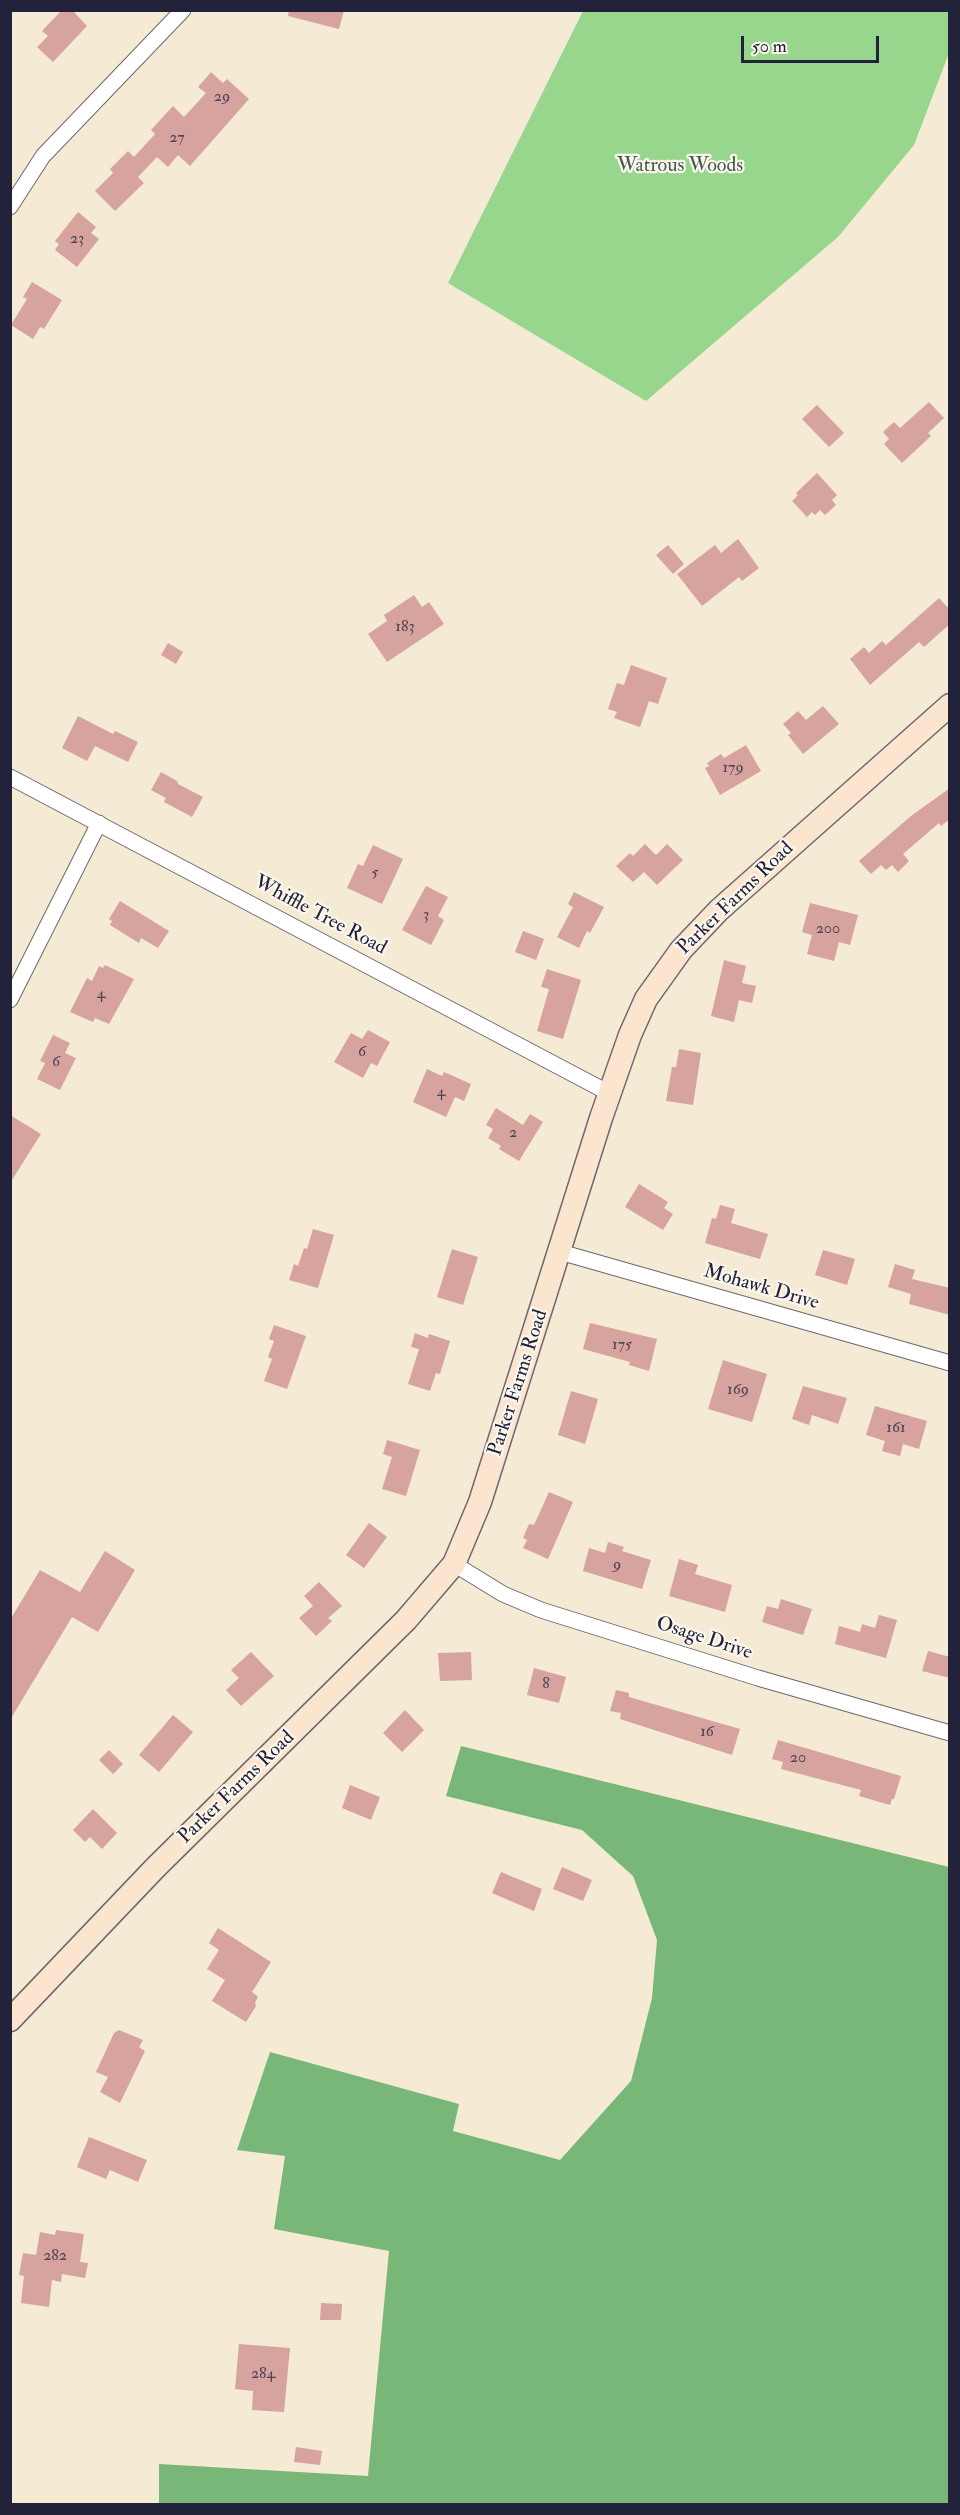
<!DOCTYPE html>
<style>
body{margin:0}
#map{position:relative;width:960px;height:2515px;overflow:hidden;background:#f5ead3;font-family:"IM FELL Double Pica",serif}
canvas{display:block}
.frame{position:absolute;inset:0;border:12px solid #22223b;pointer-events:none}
.scale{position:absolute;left:741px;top:36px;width:138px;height:27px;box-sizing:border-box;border:3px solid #22223b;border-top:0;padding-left:8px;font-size:18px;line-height:21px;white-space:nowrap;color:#22223b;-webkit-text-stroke:4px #fbf7ec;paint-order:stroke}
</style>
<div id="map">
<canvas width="960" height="2515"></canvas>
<div class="frame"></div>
<div class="scale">50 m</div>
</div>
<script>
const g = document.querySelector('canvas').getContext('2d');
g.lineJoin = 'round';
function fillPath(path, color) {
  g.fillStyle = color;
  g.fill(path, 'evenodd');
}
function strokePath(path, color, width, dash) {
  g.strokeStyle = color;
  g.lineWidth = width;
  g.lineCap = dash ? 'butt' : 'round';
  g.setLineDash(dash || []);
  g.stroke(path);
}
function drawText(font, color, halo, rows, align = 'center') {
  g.font = font + ' "IM FELL Double Pica",serif';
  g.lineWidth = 4.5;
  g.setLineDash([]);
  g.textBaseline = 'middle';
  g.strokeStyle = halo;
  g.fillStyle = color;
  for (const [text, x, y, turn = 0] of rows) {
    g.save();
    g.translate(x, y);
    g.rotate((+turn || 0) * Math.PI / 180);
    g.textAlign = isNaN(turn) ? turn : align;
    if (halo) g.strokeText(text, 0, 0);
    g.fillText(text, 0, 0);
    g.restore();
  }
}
fillPath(new Path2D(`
 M583,11H949V53L914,145L838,237L646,401L448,283Z`), '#97d68c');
fillPath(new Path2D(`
 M461,1746L949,1867V2504H159V2464L368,2476L389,2251L274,2229L285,2156L237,2150L270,2052L459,2104L453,2131L560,2160L631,2081L652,1998L657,1940L633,1876L582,1830L446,1796Z`), '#79b778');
fillPath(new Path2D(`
 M62,10H72L87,26L53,62L37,47L48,36L42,31Z
 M289,10H344L339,29L288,16Z
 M211,72L223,83L227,79L249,99L190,166L178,155L168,167L157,157L138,177L144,183L115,211L95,191L113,173L110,169L128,151L134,157L155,134L151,130L173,106L184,117L206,93L198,87Z
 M78,212L96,227L91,233L99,239L77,267L55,250L59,244L55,241Z
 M32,282L62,300L44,329L40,327L33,339L11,325L27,299L23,297Z
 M929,402L944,418L928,433L931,436L902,463L884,444L889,439L883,432L894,422L900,428Z
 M817,405L844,433L829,447L802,419Z
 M817,473L837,495L832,500L836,505L825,515L820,510L815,515L812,512L807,517L792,501L798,495L796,493Z
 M738,539L759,568L742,581L739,577L702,606L677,574L715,545L721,553Z
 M668,545L684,564L673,574L656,555Z
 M414,595L422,607L429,602L444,624L387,662L368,634L387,621L384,615Z
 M939,598L950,610V624L924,647L919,642L870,685L850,659L864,647L869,653L882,641L886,645Z
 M168,643L183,652L176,664L161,655Z
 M631,665L667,678L658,704L649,701L640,727L614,718L617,712L608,709L617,683L624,685Z
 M823,706L839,724L803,754L788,735L791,733L783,724L798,711L806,720Z
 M78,716L113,734L115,731L138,742L128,762L95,746L87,761L62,748Z
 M746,745L761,771L720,795L705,768L709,766L707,763L721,754L724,758Z
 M161,772L177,781L178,784L203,797L192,817L164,802L166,798L151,790Z
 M950,788V819L941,826L939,823L903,854L909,861L898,872L892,865L886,870L881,865L871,874L859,861L911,816Z
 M645,844L656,855L667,844L683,860L657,885L644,872L633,882L616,866L630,853L633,856Z
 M373,845L403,859L382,904L347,888L358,864L363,866Z
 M426,886L448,897L438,916L444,920L431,945L402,930Z
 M574,892L604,907L590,933L587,931L579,948L557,937L573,907L568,904Z
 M120,901L169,931L158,948L141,938L139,943L110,925L112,921L109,919Z
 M810,903L858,915L850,945L839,942L834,961L807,954L812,935L802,932Z
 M523,931L544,939L536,960L515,952Z
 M724,960L746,966L742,983L756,986L752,1003L739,1000L734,1022L711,1016Z
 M105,965L134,979L109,1024L95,1018L93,1022L70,1012L87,978L92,981L99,966L103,968Z
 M547,969L581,980L563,1039L537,1031L549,989L541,987Z
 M368,1030L390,1042L377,1066L371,1063L363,1078L334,1062L351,1033L362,1039Z
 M53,1035L70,1043L65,1053L76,1058L60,1090L37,1079L45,1063L40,1061Z
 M679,1049L701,1053L693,1105L666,1101L672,1067H676Z
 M427,1069L442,1076L444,1072L471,1084L464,1101L455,1097L446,1117L413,1102Z
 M496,1108L523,1125L530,1114L543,1122L519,1161L499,1149L501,1146L488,1138L493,1129L486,1125Z
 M10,1115L41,1134L10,1183Z
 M639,1184L668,1202L664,1208L673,1214L663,1230L625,1207Z
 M720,1205L735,1209L731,1223L768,1234L760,1259L705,1243L712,1218L716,1219Z
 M313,1229L334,1235L318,1288L289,1280L294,1264L298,1266L304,1248L307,1249Z
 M452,1249L478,1257L463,1305L437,1297Z
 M823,1250L855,1259L847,1285L815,1275Z
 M895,1264L915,1270L912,1279L950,1288V1315L909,1304L911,1294L888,1287Z
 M590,1323L657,1339L649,1371L629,1365L630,1362L583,1349Z
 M274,1325L306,1336L287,1389L264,1381L272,1359L268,1357L274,1341L269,1339Z
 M415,1333L428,1338L429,1334L450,1341L440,1374L436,1373L430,1391L408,1384L419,1349L411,1347Z
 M723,1360L767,1374L752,1422L708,1409Z
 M803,1386L847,1398L838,1424L812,1415L809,1425L792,1419Z
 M571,1391L598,1399L585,1444L558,1435Z
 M875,1406L927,1421L919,1449L903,1444L900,1456L882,1451L885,1441L866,1435Z
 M387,1440L420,1450L406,1496L382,1489L392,1457L383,1454Z
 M549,1492L573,1502L548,1559L523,1548L527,1540L523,1538L529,1524L534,1525Z
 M369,1523L387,1537L364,1568L346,1555Z
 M608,1542L624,1547L622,1551L651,1560L642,1589L583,1571L589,1548L605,1553Z
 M105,1551L135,1570L98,1632L72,1617L10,1720V1620L40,1570L80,1592Z
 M679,1559L698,1565L695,1574L732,1585L725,1612L669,1596Z
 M319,1582L342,1606L328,1618L332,1621L316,1636L299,1618L313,1606L304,1596Z
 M781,1599L812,1609L803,1635L762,1622L767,1606L778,1609Z
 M879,1615L897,1620L886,1658L835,1644L839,1626L860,1632L862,1624L875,1628Z
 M928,1651L950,1657V1678L922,1671Z
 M251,1652L274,1676L241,1706L226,1690L239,1678L231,1670Z
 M471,1652L472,1680L440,1681L438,1653Z
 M534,1668L566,1677L559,1703L527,1695Z
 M616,1690L629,1693V1697L740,1729L732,1755L620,1719L621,1713L610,1711Z
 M405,1710L424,1730L402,1752L383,1733Z
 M173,1715L193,1732L159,1772L139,1755Z
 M778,1740L901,1776L894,1799H892L890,1805L859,1796L861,1790L781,1769L783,1762L772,1759Z
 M109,1750L123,1764L113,1774L99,1760Z
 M350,1785L380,1797L371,1820L342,1808Z
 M93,1809L117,1833L102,1849L90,1837L85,1842L73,1830Z
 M562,1867L592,1880L583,1901L553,1889Z
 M501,1872L542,1889L534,1911L492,1893Z
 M218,1928L271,1962L252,1992L258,1997L255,2003L256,2006L246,2022L212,2001L225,1980L207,1969L219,1950L209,1943Z
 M119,2030L143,2040L139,2047L145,2051L120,2103L100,2092L108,2077L96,2072L114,2033Z
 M89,2137L147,2160L138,2182L110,2170L106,2179L77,2167Z
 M56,2230L84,2234L80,2262L88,2263L85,2278L62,2274L61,2282L52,2280L49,2307L21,2303L24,2276L19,2275L23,2253L36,2255L40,2232L55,2235Z
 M321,2303L342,2304L341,2320H320Z
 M239,2344L290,2348L284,2412L252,2410L253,2391L235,2389Z
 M296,2447L322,2451L320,2465L294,2462Z`), '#d6a39f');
const street = new Path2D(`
 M10,207L43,156L183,10
 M10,777L609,1093
 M10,1000L99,823
 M560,1252L950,1363
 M454,1564L503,1594L541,1610L758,1678L950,1733`);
const secondary = new Path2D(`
 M10,2020L156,1867L406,1620L454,1564L480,1502L601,1118L630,1035L646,999L681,950L719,910L950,705`);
strokePath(street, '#6c6870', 17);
strokePath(secondary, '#6c6870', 25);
strokePath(street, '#fff', 15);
strokePath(secondary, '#fbe5cf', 22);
drawText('16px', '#4f4254', null, [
 ["29",222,98],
 ["27",177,139],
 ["23",77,240],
 ["183",405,628],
 ["179",733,769],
 ["5",375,874],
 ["3",426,916],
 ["200",828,930],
 ["4",101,995],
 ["6",362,1053],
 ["6",56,1063],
 ["4",441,1093],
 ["2",513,1134],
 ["175",622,1346],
 ["169",738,1391],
 ["161",896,1429],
 ["9",617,1566],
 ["8",546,1685],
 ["16",707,1733],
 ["20",798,1759],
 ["282",55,2257],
 ["284",263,2375]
]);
drawText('20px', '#455853', '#fbf7ec', [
 ["Watrous Woods",680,167]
]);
drawText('20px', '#22223b', '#fbf7ec', [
 ["Parker Farms Road",736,899,-44],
 ["Whiffle Tree Road",320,916,28],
 ["Mohawk Drive",761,1288,16],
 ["Parker Farms Road",519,1383,-72],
 ["Osage Drive",704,1639,18],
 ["Parker Farms Road",237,1788,-44]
]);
</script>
